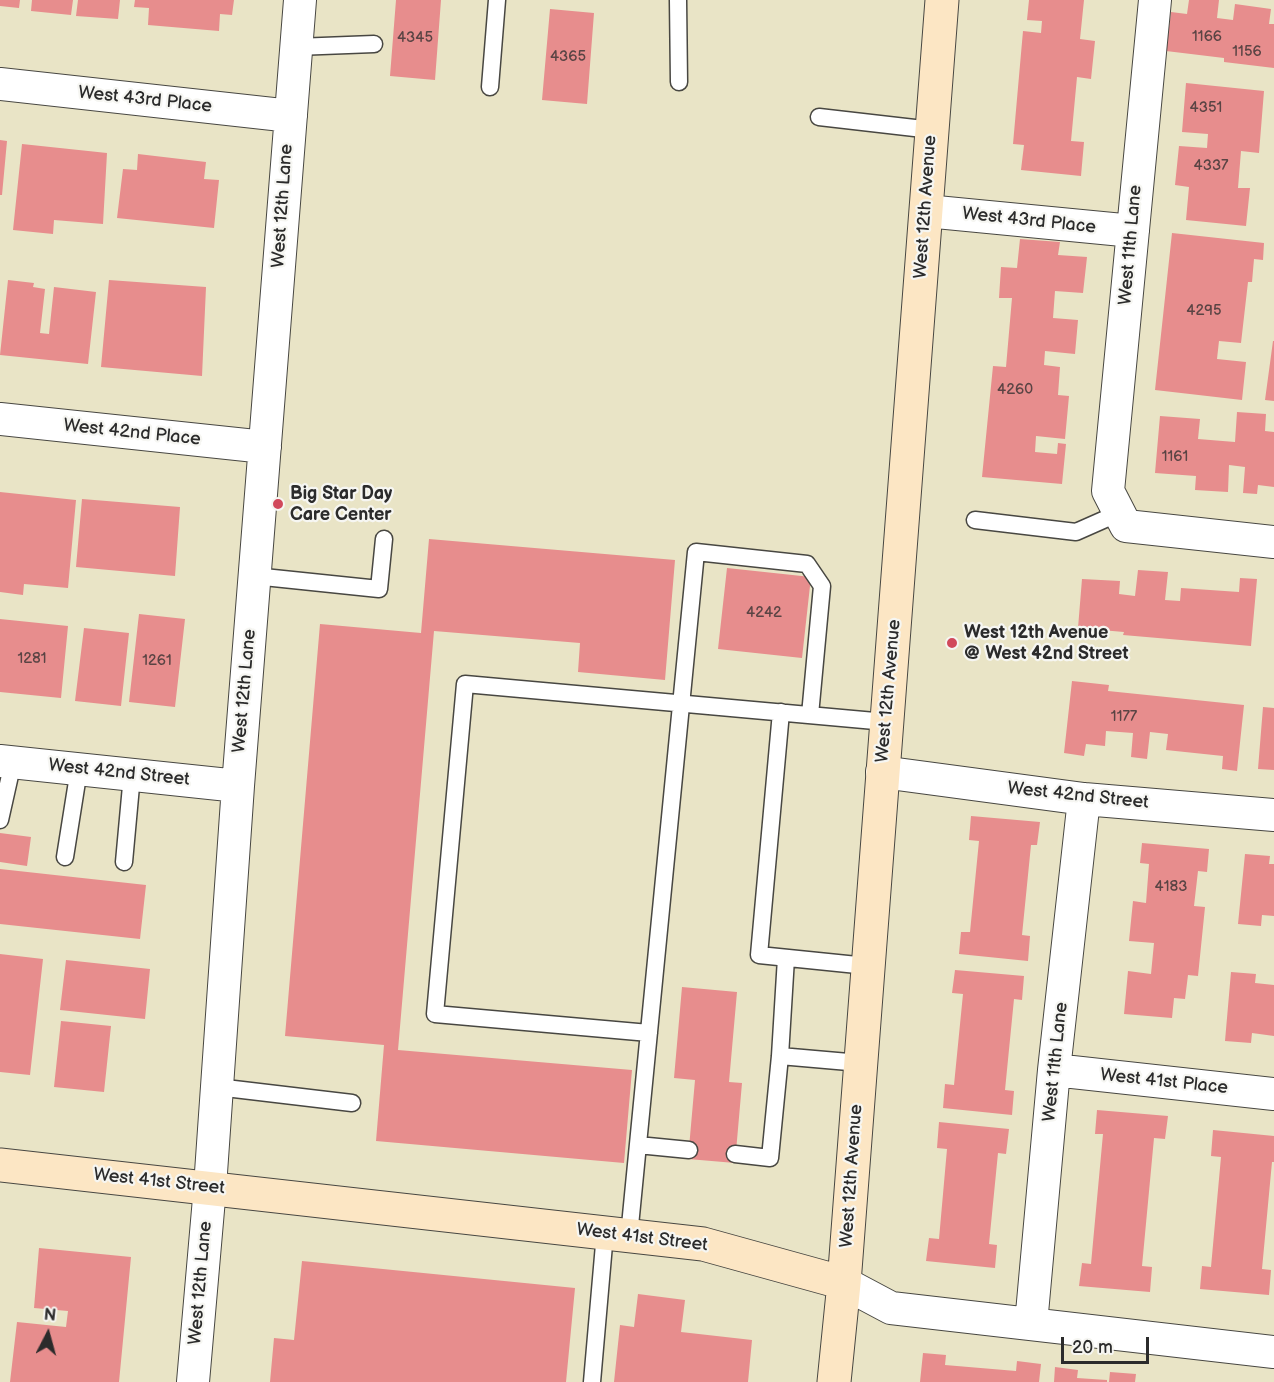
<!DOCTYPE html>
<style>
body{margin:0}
#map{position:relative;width:1274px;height:1382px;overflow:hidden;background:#e9e4c6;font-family:"Balsamiq Sans",sans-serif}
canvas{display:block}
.north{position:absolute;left:18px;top:1304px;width:60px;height:60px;-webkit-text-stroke:4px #f6f6f2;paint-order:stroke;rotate:6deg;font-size:16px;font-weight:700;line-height:24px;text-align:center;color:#2b2b2b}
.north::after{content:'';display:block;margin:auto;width:21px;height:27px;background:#2b2b2b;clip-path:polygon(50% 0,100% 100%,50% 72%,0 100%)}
.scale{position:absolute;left:1061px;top:1337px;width:88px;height:27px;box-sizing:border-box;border:3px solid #2b2b2b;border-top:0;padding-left:8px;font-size:18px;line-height:21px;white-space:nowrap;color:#2b2b2b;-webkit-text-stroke:4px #f6f6f2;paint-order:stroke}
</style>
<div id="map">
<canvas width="1274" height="1382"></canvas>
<div class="north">N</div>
<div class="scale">20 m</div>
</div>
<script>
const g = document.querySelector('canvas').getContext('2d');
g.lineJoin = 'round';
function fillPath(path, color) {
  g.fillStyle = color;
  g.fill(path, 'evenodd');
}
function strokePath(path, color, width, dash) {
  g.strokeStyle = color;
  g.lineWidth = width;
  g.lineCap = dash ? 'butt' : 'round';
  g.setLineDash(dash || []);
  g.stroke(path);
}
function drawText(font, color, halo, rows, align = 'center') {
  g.font = font + ' "Balsamiq Sans",sans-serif';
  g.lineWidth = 4.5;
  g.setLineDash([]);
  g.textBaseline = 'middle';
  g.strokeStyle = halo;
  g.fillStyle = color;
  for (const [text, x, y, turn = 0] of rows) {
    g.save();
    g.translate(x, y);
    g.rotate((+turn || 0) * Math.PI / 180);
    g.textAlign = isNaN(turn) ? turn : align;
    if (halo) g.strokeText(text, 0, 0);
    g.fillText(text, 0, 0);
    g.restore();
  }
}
fillPath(new Path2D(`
 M0,0H20L19,8L0,6Z
 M32,0H73L71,15L31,11Z
 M78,0H120L118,19L76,16Z
 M135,0H234L232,15L220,14L219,31L148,25L149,8L134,7Z
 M396,0H441L435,80L390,76Z
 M1029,0H1084L1080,39L1095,41L1091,79L1077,77L1071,141L1084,142L1081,176L1021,170L1024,145L1013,144L1023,31L1041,33L1042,21L1027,20Z
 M1189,0H1219L1217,18L1233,20L1235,4L1271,9L1269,24H1274V68L1224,62V58L1166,51L1171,12L1187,14Z
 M550,9L594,13L587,104L542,100Z
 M1186,83L1264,91L1259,153L1241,151L1238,188H1250L1246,226L1186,220L1189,187L1175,185L1179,146L1207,148L1208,134L1182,132Z
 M0,140L7,141L2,195H0Z
 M22,144L107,153L103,224L54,220L53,234L13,230Z
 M138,154L206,162L204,179L219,180L214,228L117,218L123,169L137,170Z
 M1172,233L1264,243L1263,260L1254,259L1252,282H1248L1241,343L1219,341L1217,359L1246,362L1242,400L1155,390Z
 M1020,239L1060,242L1058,255L1087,257L1083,293L1055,291L1053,318L1078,320L1075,354L1045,351L1044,365L1060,367L1058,395L1069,396L1065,439L1036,436L1035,452L1057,454L1058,443L1066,444L1062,484L982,477L993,366L1006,367L1012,298H999L1001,267L1017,268Z
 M8,280L34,283L33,287L45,289L40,333L49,334L54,287L96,292L88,364L0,355Z
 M109,280L206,287L202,376L101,367Z
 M1273,341H1274V401L1265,400Z
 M1237,412L1266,414L1265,431L1274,432V487L1258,485L1257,494L1243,493L1245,467L1229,465L1228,492L1195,490L1196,476L1155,473L1160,416L1200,419L1198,439L1235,442Z
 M0,492L76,500L68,588L24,584L23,595L0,592Z
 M82,499L180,507L175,576L76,567Z
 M429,539L675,560L665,680L578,672L580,643L434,631L398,1050L632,1070L624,1163L376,1141L384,1045L285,1036L320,624L421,633Z
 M727,568L811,577L802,658L718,649Z
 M1138,570L1168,572L1165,600L1180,601L1181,588L1239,592L1240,578L1257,579L1251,646L1123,635L1124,632L1078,628L1082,579L1120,581L1119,594L1135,596Z
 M139,614L185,619L175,707L129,702Z
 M0,619L68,626L61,698L0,692Z
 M84,628L129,633L121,706L75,701Z
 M1072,681L1109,685L1108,691L1244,705L1237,771L1222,769L1223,756L1166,750L1168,734L1150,732L1147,759L1131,757L1133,733L1106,731L1105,746L1086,744L1084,756L1064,753Z
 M1263,707L1274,708V770L1258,769Z
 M971,816L1040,822L1037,845H1031L1022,935L1030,936L1028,961L959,954L961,932H970L979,841L969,840Z
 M0,833L31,837L27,866L0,862Z
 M1142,843L1209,849L1207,872L1198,871L1194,906L1205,907L1198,976L1188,975L1185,999L1174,998L1172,1018L1124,1014L1128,971L1151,974L1154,943L1129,941L1133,901L1146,903L1149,864L1140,863Z
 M1245,854L1270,856L1269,864H1274V916L1262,915L1261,926L1238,924Z
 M0,869L146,885L140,939L0,924Z
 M0,954L43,959L30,1075L0,1072Z
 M66,960L150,969L145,1019L60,1010Z
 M955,970L1024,976L1022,1000L1014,999L1005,1090L1014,1091L1012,1115L943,1108L945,1084L954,1085L963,994L952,993Z
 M1231,972L1256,974L1255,983L1274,985V1036L1252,1033L1251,1043L1225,1041Z
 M682,987L737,992L729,1082L742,1083L735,1163L688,1159L695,1080L674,1078Z
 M61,1021L111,1026L104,1092L54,1087Z
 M1097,1110L1168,1116L1165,1139L1154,1138L1142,1266L1152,1267L1150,1292L1079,1286L1082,1263L1091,1264L1103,1134H1095Z
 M939,1122L1009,1129L1006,1154L998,1153L989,1244L997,1245L995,1268L926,1261L929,1238L939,1239L947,1149L937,1148Z
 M1213,1130L1274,1136V1162H1272L1262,1269L1271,1270L1269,1295L1200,1289L1202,1266L1211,1267L1221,1157L1211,1156Z
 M39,1248L131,1257L119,1382H10L17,1322L66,1327L68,1311L34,1308Z
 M302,1261L575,1288L566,1382H270L274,1338L294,1340Z
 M638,1294L685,1300L681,1332L752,1340L748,1382H614L620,1325L634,1327Z
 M923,1353L946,1355L945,1365L1016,1371L1017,1361L1041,1364L1039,1382H920Z
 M1055,1367L1078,1370L1077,1378L1107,1380V1382H1054Z
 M1110,1372L1136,1374L1135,1382H1109Z`), '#e78d8d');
const lane = new Path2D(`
 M678,0L679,82
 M296,47L374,44
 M490,87L497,0
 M819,117L932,130
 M975,520L1076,532L1119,513
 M254,576L379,589L384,539
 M781,712L759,955L867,966
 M0,820L13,762
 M65,857L79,769
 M124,862L132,775
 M649,1033L435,1014L465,684L886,722
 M780,1056L860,1063
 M217,1087L352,1103
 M638,1145L689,1150
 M735,1154L770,1158L780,1056L786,958
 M629,1236L696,552L807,564L822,586L810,715
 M592,1382L605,1233`);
const street = new Path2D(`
 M1155,0L1108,491L1126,526L1274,542
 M0,84L291,116
 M926,211L1133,231
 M0,419L265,447
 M0,761L238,786
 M882,772L1084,799L1274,815
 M1054,1070L1274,1094
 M844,1283L891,1308L1274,1352
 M1031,1324L1054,1070L1084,799
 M193,1382L210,1187L238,786L300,0`);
const secondary = new Path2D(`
 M0,1165L703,1244L844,1283
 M834,1382L844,1283L942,0`);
strokePath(lane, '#484742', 19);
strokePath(street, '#484742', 34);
strokePath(secondary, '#484742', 35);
strokePath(lane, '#fff', 16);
strokePath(street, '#fff', 32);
strokePath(secondary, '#fce6c4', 33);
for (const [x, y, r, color] of [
 [278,504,6,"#d1495b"],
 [952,643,6,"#d1495b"]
]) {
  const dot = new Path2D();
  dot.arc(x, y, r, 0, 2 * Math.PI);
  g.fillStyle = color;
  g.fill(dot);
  strokePath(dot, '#f6f6f2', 2);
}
drawText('15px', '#5a4444', null, [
 ["1166",1207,37],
 ["4345",415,38],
 ["1156",1247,52],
 ["4365",568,57],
 ["4351",1206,108],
 ["4337",1211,166],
 ["4295",1204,311],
 ["4260",1015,390],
 ["1161",1175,457],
 ["4242",764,613],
 ["1281",32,659],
 ["1261",157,661],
 ["1177",1124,717],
 ["4183",1171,887]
]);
drawText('18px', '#2b2b2b', '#f6f6f2', [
 ["West 43rd Place",145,100,6],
 ["West 12th Lane",283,206,-86],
 ["West 12th Avenue",926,207,-86],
 ["West 43rd Place",1029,221,6],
 ["West 11th Lane",1131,245,-85],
 ["West 42nd Place",132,433,6],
 ["West 12th Lane",245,691,-85],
 ["West 12th Avenue",889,691,-85],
 ["West 42nd Street",119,773,6],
 ["West 42nd Street",1078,796,6],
 ["West 11th Lane",1056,1062,-84],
 ["West 41st Place",1164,1082,6],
 ["West 12th Avenue",852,1176,-86],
 ["West 41st Street",159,1182,6],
 ["West 41st Street",642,1238,7],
 ["West 12th Lane",201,1283,-85]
]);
drawText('bold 18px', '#2b2b2b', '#f6f6f2', [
 ["Big Star Day",290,494],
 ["Care Center",290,515],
 ["West 12th Avenue",964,633],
 ["@ West 42nd Street",964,654]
], 'left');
</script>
